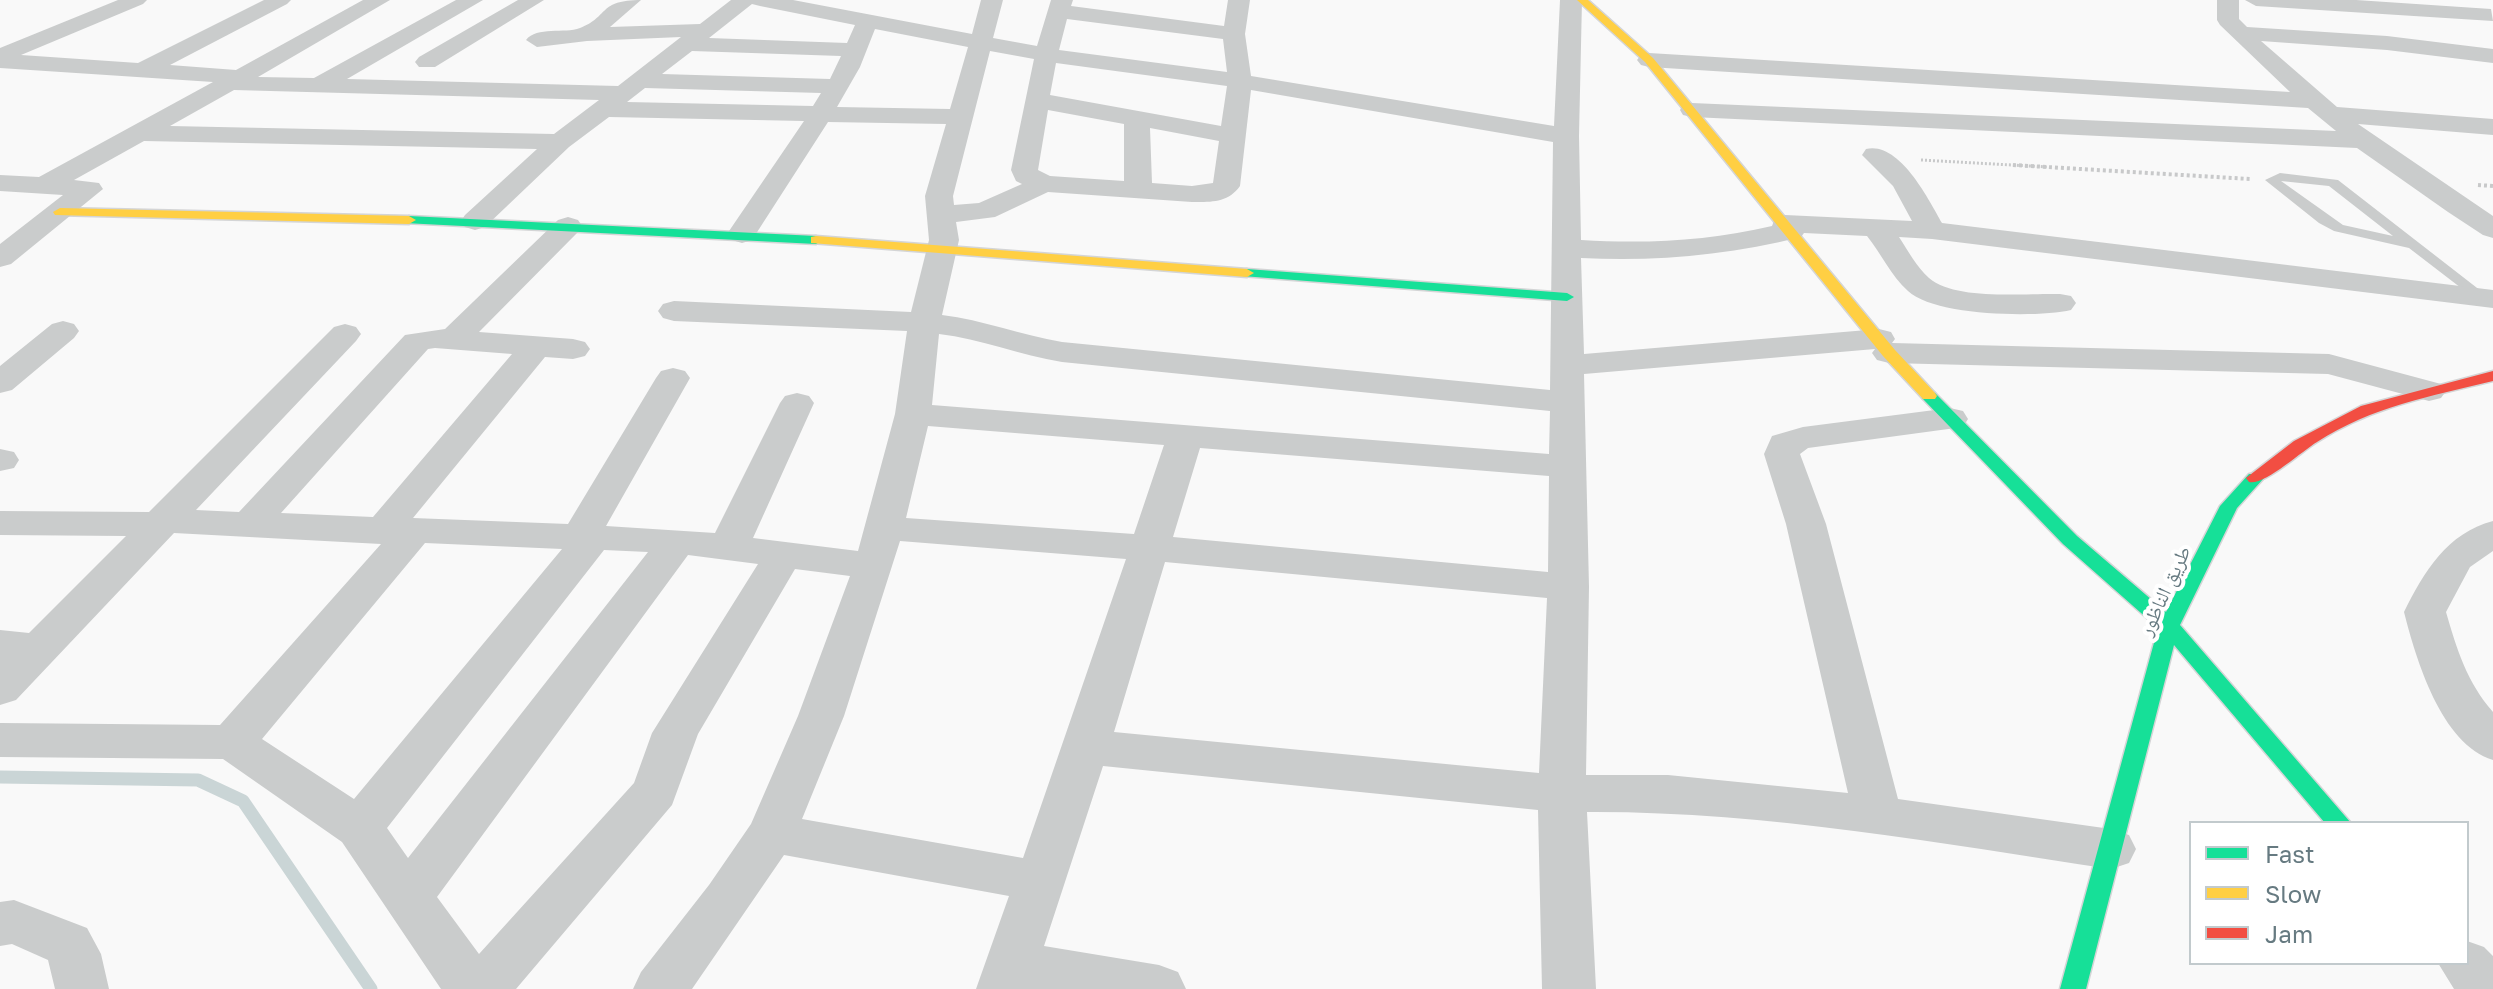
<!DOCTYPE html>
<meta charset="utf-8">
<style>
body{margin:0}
#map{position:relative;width:2493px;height:989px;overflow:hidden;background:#f9f9f9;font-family:"Golos Text",sans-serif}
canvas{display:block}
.legend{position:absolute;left:2189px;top:821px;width:280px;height:144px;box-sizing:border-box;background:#fff;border:2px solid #c2cacd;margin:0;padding:10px 14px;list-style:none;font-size:24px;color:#667a81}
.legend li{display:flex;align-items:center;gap:16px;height:40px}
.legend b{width:40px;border:2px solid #c2cacd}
</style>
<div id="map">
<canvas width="2493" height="989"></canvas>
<ul class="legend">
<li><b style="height:10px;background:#16e098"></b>Fast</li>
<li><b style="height:10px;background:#ffcf43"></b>Slow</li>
<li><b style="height:10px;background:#f24e42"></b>Jam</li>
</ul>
</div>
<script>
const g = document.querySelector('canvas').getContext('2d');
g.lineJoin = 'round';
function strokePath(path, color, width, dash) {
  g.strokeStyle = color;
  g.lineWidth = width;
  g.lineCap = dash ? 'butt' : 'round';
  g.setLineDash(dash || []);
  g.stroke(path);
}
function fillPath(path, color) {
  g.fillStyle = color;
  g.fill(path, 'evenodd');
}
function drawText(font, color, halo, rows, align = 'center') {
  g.font = font + ' "Golos Text","Noto Naskh Arabic",sans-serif';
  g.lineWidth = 8;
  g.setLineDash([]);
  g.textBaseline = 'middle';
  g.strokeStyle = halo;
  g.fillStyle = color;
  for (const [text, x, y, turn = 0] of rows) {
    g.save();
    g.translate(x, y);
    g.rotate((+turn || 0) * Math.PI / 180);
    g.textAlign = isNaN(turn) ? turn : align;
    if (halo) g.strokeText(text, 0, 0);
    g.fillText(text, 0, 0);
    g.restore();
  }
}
strokePath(new Path2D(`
 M0,777L198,780L243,801L371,989`), '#cad5d6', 13);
const fast = new Path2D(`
 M409,216L816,236L823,240L816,244L404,223L402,220Z
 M1247,269L1567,293L1574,297L1567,301L1242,276V270Z
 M1929,391L1935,393L2077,536L2166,612L2220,506L2249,474H2261L2264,478L2237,508L2180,625L2351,823H2325L2174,645L2086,989H2060L2158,628L2063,544L1923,399L1921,396L1923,393Z`);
const slow = new Path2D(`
 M1577,0H1588L1653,58L1895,350L1935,393L1937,396L1935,399H1923L1883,356L1645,62Z
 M60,208L409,216L416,220L409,224L55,215L53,212Z
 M816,236L1247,269L1254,273L1247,277L811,243V237Z`);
const jam = new Path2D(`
 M2493,371V381C2431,396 2371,407 2317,442C2302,451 2264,486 2249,482L2246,478L2294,441L2361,406Z`);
strokePath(fast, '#d4d5d6', 3);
strokePath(slow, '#d4d5d6', 3);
strokePath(jam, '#d4d5d6', 3);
strokePath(new Path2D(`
 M1921,160L2048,167`), '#c8c9ca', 3, [2, 2]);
strokePath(new Path2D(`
 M2013,165L2250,179
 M2478,185L2493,186`), '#c8c9ca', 4, [3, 3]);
fillPath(new Path2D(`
 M2280,173L2338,180L2490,298L2488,301H2478L2409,248L2334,231L2319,223L2265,180ZM2281,181L2329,186L2393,236L2343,225Z`), '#cacccc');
fillPath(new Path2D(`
 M118,0H147L143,4L21,55L138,63L264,0H291L287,4L170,65L236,70L363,0H390L258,77L314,78L456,0H483L347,79L618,86L681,37L587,41L537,47L526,40C537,26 564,34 580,28C609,17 598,0 641,0L610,27L700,24L731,0H793L972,34L981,0H1003L993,38L1037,46L1051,0H1073L1071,6L1224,26L1228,0H1250L1245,34L1251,76L1554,126L1560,0H1582L1579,136L1581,240C1646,244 1709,241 1772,226L1775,218L1785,215L1912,221L1893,186L1862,155L1866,149C1899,141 1928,198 1942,223L2493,290V308L1932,239L1899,237C1908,251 1917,267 1929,278C1955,301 2026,293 2060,294L2071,296L2076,303L2071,310C2037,318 1934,316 1908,291C1891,276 1881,253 1867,236L1804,233L1801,237C1728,255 1656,262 1581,258L1584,354L1879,329L1891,332L1895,339L1892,343L2329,354L2441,384L2446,391L2441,398L2429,401L2328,374L1889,363L1877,360L1872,353L1875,349L1584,374L1589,587L1586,775H1668L1848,793L1786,524L1764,454L1772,436L1803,427L1950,408L1963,411L1968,419L1963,427L1808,448L1800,454L1826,524L1898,799L2111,829L2129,835L2136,849L2129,863L2111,869C1938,843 1763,811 1587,812L1596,989H1542L1538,810L1103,766L1044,946L1159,965L1178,972L1186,989H976L1009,896L784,855L692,989H633L641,972L709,885L751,824L798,716L850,576L795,569L698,734L672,805L516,989H441L342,842L223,759L0,757V723L220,725L381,544L174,533L16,700L0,705V630L29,633L126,536L0,535V511L149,512L334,327L345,324L356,327L361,334L356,341L196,510L239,512L405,335L445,329L558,220L568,217L578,220L582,226L578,232L479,332L573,339L585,342L590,349L585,356L573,359L545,357L413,518L568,524L656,378L661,371L673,368L685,371L690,378L606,526L715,533L780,403L785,396L797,393L809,396L814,403L753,538L858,551L895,414L907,331L674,321L663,318L658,311L663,304L674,301L911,312L929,240L925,196L946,124L828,122L752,240L742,243L732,240L727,234L804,121L609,117L569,147L485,227L475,230L465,227L461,221L465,215L537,149L144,141L74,180L99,183L103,189L11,264L0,267V244L63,195L0,191V175L39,177L213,82L0,68V48ZM752,4L760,6L855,25L847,43L709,38ZM1067,19L1223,39L1227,72L1059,50ZM875,29L968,47L950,109L837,107L860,67ZM692,51L841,56L830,79L662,74ZM990,51L1034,59L1011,170L1016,181L1022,184L979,203L954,205L953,196ZM1056,63L1227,86L1221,126L1050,95ZM645,88L821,93L813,106L627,102ZM234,90L599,100L554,134L170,126ZM1251,90L1553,142L1550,390L1062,342C1021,335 983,320 942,315L959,240L956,222L995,217L1048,192L1192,202C1211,202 1228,203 1240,186ZM1048,110L1124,124V181L1050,176L1038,170ZM1150,128L1219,141L1213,183L1192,186L1152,183ZM939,334C981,339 1020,355 1062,362L1550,411L1549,454L932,405ZM435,348L512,354L373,517L281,513L428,349ZM928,426L1164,445L1134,534L906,518ZM1200,448L1549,476L1548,572L1173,537ZM900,541L1126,559L1023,858L802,819L844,716ZM425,543L562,549L354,799L262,739ZM604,550L648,552L408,858L387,828ZM688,555L758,564L652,733L634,783L479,954L437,897ZM1165,562L1547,598L1539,773L1114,732Z
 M518,0H544L435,67H419L415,62L419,57Z
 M2217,0H2239V19L2247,27L2387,36L2493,49V63L2387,50L2261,41L2337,107L2493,119V135L2358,124L2493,216V238L2483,235L2448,212L2357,148L1692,117L1683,115L1680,110L1683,105L1692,103L2336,131L2308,108L1649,67L1641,65L1637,60L1641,55L1649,53L2290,92L2220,25L2217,20Z
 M2245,0H2356L2491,9L2493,21L2256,6Z
 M63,321L74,324L79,331L74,338L12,390L0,393V366L52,324Z
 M0,449L14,452L19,460L14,468L0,471Z
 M2493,521V551L2470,567L2446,612C2457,650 2467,682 2493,712V760C2441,744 2416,659 2404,612C2424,572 2447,533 2493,521Z
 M14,900L87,928L101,954L109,989H55L48,960L12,944L0,946V902Z
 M2467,941L2484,947L2493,956V989H2454L2438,963H2467Z`), '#cacccc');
fillPath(fast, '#16e098');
fillPath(slow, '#ffcf43');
fillPath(jam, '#f24e42');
drawText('20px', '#667a81', '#fff', [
 ["طريق الناظور",2165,591,-65]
]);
</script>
